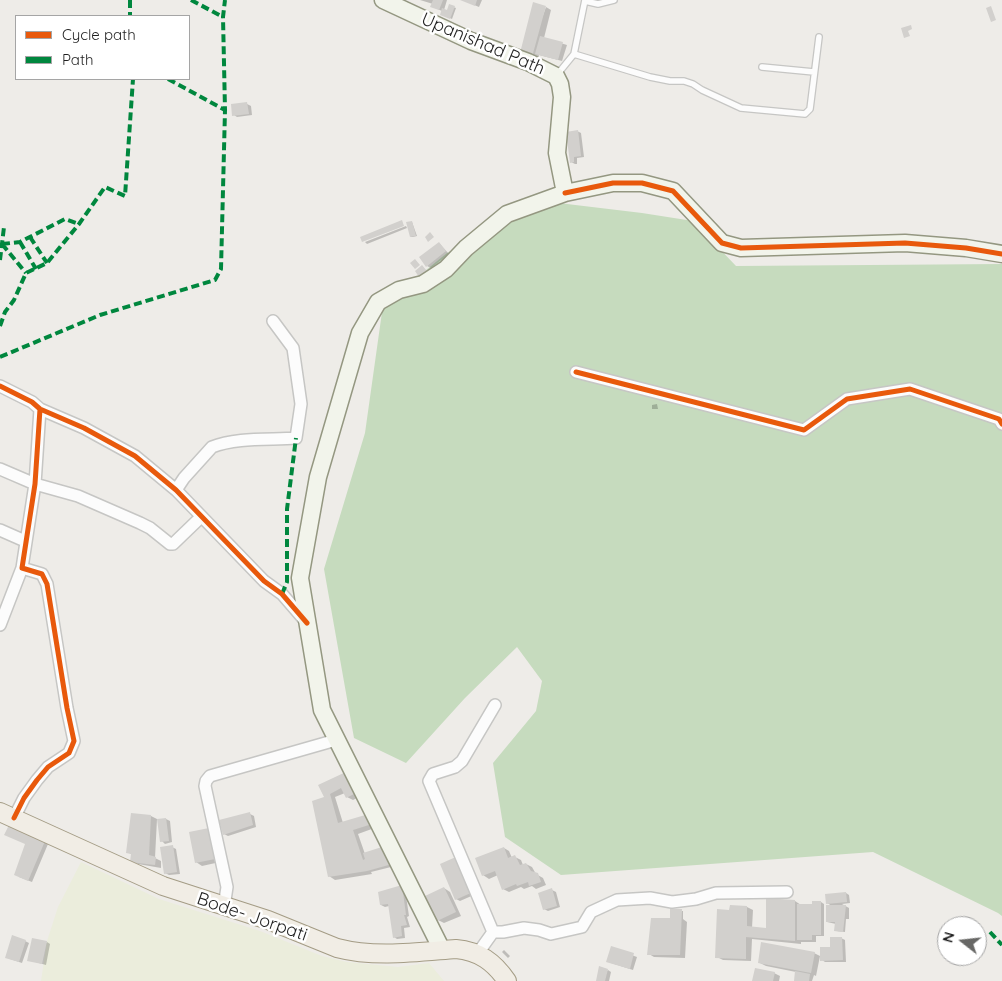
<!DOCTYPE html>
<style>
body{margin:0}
#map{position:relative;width:1002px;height:981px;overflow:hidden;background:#eeece8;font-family:Quicksand,sans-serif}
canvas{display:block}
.legend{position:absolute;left:15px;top:15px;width:175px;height:65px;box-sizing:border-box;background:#fff;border:1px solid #a5a5a5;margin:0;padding:6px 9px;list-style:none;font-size:15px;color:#1f1f1f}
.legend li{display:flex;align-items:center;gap:10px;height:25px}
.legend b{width:25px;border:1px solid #a5a5a5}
.north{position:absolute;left:937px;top:916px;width:50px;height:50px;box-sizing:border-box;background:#fff;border:1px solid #a5a5a5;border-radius:50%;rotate:286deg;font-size:14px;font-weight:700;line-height:20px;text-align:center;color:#1f1f1f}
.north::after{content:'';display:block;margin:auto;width:18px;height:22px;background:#676765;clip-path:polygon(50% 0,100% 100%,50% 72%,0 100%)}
</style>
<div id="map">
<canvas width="1002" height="981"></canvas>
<ul class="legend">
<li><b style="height:6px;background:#e8590c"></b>Cycle path</li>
<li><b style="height:6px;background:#00873e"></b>Path</li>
</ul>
<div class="north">N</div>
</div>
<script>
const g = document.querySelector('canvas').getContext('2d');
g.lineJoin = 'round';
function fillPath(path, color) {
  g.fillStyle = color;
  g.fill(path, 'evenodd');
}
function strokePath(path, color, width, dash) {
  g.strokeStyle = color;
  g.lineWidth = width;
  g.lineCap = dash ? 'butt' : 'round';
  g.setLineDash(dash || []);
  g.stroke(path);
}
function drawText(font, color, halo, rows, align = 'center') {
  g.font = font + ' Quicksand,sans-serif';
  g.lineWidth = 5;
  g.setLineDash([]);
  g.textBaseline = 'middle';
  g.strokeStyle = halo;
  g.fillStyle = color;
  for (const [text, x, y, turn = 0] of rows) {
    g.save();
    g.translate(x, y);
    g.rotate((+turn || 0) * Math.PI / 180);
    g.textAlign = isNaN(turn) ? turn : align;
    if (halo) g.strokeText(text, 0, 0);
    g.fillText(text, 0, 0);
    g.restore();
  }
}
fillPath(new Path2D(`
 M81,862L159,899L260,931L322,956L347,962L398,967L429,963L444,981H41L47,941L58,907Z`), '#ebeddc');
fillPath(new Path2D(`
 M542,201L642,213L693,221L736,266L1002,264V916L998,913L873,852L561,875L505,837L493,763L536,711L542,681L517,647L465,698L406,763L354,738L324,569L365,433L383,305L447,253Z`), '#c6dbbe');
fillPath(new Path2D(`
 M420,0H447L444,10L448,11L450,6L456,8L452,19L441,14L442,11L435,8L433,4Z
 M462,0H482L479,7Z
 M546,7L551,10L544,38L567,45L562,61L539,55L538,59L528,56Z
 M247,104L251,106L252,115L237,117L234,115Z
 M577,131L581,133L584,157L577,158V164H575L571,162Z
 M412,222L417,236L413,237H411Z
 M406,226L407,228L367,244L365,242Z
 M439,243L449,254L431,268L427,266Z
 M657,404L658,409H652V405Z
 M348,772L363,795L353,800L347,797L345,793L335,797L343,823L372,814L380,826L358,834L365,854L395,866L371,872L372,874L335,880L329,876L326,797Z
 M132,814L151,816L157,819L155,858L161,861V868L138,864L132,861V855L128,852Z
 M250,814L254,816L256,827L228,836L224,834Z
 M166,819L170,821L172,842L165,844L162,841Z
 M209,830L220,862L202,866L196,862Z
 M44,842L48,844L32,882L19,877Z
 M172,847L176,849L180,874L169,875L165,873Z
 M504,848L509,851L512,858L515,857L521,860L523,865L526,864L532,867L536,874L543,878L546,885L536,889L532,886L524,889L521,887L509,892L503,889L498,875L489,879L483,875Z
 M441,865L476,894L460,901L456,899Z
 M444,888L450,892L461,916L444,923L438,920Z
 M405,889L409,916L407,917L410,927L404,928L405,938L397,939L394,937L389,906L385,907L381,905L379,893Z
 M552,890L556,892L560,907L548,911L544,909Z
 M846,893L849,895L850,903L842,904L849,908V919H846L845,932L836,931V924L827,922L832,906L827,903Z
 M795,901L801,905H814L821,902L824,904V936H816V942H801V944L752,939L751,961L723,960L717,957L731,911L747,907L753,910L752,928L767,929Z
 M682,911H683V919L687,922L685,958L654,957L649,954L671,919Z
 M841,938L845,940L846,962H825L822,960Z
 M25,941L29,943L22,963L10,959Z
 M47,942L50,944L46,965L28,960Z
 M612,948L637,957L633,970L611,963Z
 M504,950L510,956L508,958L502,952Z
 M814,953L820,956L816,976L814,975L812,981H795L796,972L766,966L760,963Z
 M608,970L611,972L609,981H597Z
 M774,973L780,976L779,981H754Z`), '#0003');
fillPath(new Path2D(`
 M433,0H443L439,10L430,7Z
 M460,0H477L475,6Z
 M533,2L546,6L532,57L520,53Z
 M449,4L455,6L450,19L440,15L442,8L447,10Z
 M991,6L996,20L991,22L986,8Z
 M911,25L912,29L908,31L910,36L904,38L901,28Z
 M540,36L563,42L558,60L535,54Z
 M247,102L249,114L232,116L231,104Z
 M578,130L581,156L574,157V162L570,163L566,132Z
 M402,220L404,226L362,242L360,237Z
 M412,221L416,236L410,237L406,222Z
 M430,232L434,237L428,242L425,237Z
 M439,242L446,251L426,267L419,257Z
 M415,259L420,265L415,269L410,263Z
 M422,265L427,271L419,277L415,271Z
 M348,771L358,792L346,798L341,788L330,794L338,823L372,813L375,823L353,830L363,860L365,859L363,853L385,846L392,864L367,871L328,877L312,801L324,797L318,785Z
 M250,812L253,825L223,835L219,820Z
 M131,813L151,815L149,855L156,857L155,865L130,862L131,854L126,853Z
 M166,818L169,841L160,842L157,819Z
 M9,825L45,841L28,881L14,875L25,844L4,835Z
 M209,828L215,859L195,863L189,832Z
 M173,845L177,872L164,874L160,847Z
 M504,847L508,858L515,855L520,865L526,863L531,871L538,873L541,882L529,886L528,882L517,886L516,884L502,890L495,871L482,876L475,858Z
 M458,856L473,892L455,900L440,864Z
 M402,885L406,915H404L407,925L401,926L402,936L393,938L388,904L380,905L378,892Z
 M444,887L456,912L437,921L425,896Z
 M552,888L557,906L543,910L538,893Z
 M846,892L847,902L826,904L825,894Z
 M766,898L795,900V941L746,937V959L715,958L717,909L729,910L730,905L747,906V926L766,928Z
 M812,901H821V935H812V940H797V904H812Z
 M826,905H846L843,932L834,931L835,922H826Z
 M670,909H682L680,955H647L651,918H670Z
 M12,935L26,940L19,962L5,958Z
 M830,937H842L843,960L820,961V947H830Z
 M32,938L47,941L42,964L27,961Z
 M761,942L815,952L811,973L758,963Z
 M611,946L634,953L630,969L606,962Z
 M599,966L608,969L605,981H596Z
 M755,968L775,972L773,981H752Z
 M795,971L810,974L809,981H794Z`), '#d2d0cd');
const lane = new Path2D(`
 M585,1L598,4L614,0
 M574,54L650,77L670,81H684L693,84L702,90L741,108L805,114L810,109L819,37
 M762,67L814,72
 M556,76L574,54L585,0`);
const street = new Path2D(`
 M576,372L804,430L847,399L910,389L999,419L1002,424
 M0,386L32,402L40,409L84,428L135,456L176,490L264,581L282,594L307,623
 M0,469L35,484L78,496L140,523L150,528L170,544H173L201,517
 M176,490L184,478L212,447C236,437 271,440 296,438L301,404L293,348L273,321
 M0,530L25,541
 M0,625L22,568
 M14,818L24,798L37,780L48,767L69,753L74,741L67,708L47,584L42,574L22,568L35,484L40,409
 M224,907L227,887L205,786L206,781L210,776L336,740
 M493,932L429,781L433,774L455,767L462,761L495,705
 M478,953L493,932H503L524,928L539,930L551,934L582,927L591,912L617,900L650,898L672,902L696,899L716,893L787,892`);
const secondary = new Path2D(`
 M383,0L471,41L528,62L556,76L560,84L562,97L557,153L565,193
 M442,950L322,710L300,578L318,477L360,333L378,302L399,290L423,284L446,269L466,248L507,214L565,193L613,183H642L673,191L722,243L741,248L905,243L966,248L1002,254`);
const primary = new Path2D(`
 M0,812L163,886L268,920L337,948C375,958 418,952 456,949C479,951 494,962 507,981`);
strokePath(lane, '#c6c6c4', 8);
strokePath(street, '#c6c6c4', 14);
strokePath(secondary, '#949781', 19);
strokePath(primary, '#a49c85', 20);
strokePath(lane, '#fcfcfc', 5.5);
strokePath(street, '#fcfcfc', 11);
strokePath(secondary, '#f2f4eb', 16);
strokePath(primary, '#f1ede5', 18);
strokePath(new Path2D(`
 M130,0V16
 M191,0L223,17
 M168,79L225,110
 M30,237L47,263
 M20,242L36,269
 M2,244L20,242L65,219L79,224
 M2,244L26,273
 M0,260L4,227
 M0,326L5,312L14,300L26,273L47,263L79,224L105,187L125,196L133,79
 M0,357L100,315L215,280L221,269L225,110L223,17L225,0
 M282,594L287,582V509L296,438
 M990,932L1002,945`), '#00873e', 4, [8, 4]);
strokePath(new Path2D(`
 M565,193L613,183H642L673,191L722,243L741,248L905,243L966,248L1002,254
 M576,372L804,430L847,399L910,389L999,419L1002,424
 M0,386L32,402L40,409L84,428L135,456L176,490L264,581L282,594L307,623
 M14,818L24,798L37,780L48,767L69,753L74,741L67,708L47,584L42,574L22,568L35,484L40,409`), '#e8590c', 5);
drawText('18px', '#1f1f1f', '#fff', [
 ["Upanishad Path",483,44,23],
 ["Bode- Jorpati",252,917,19]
]);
</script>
